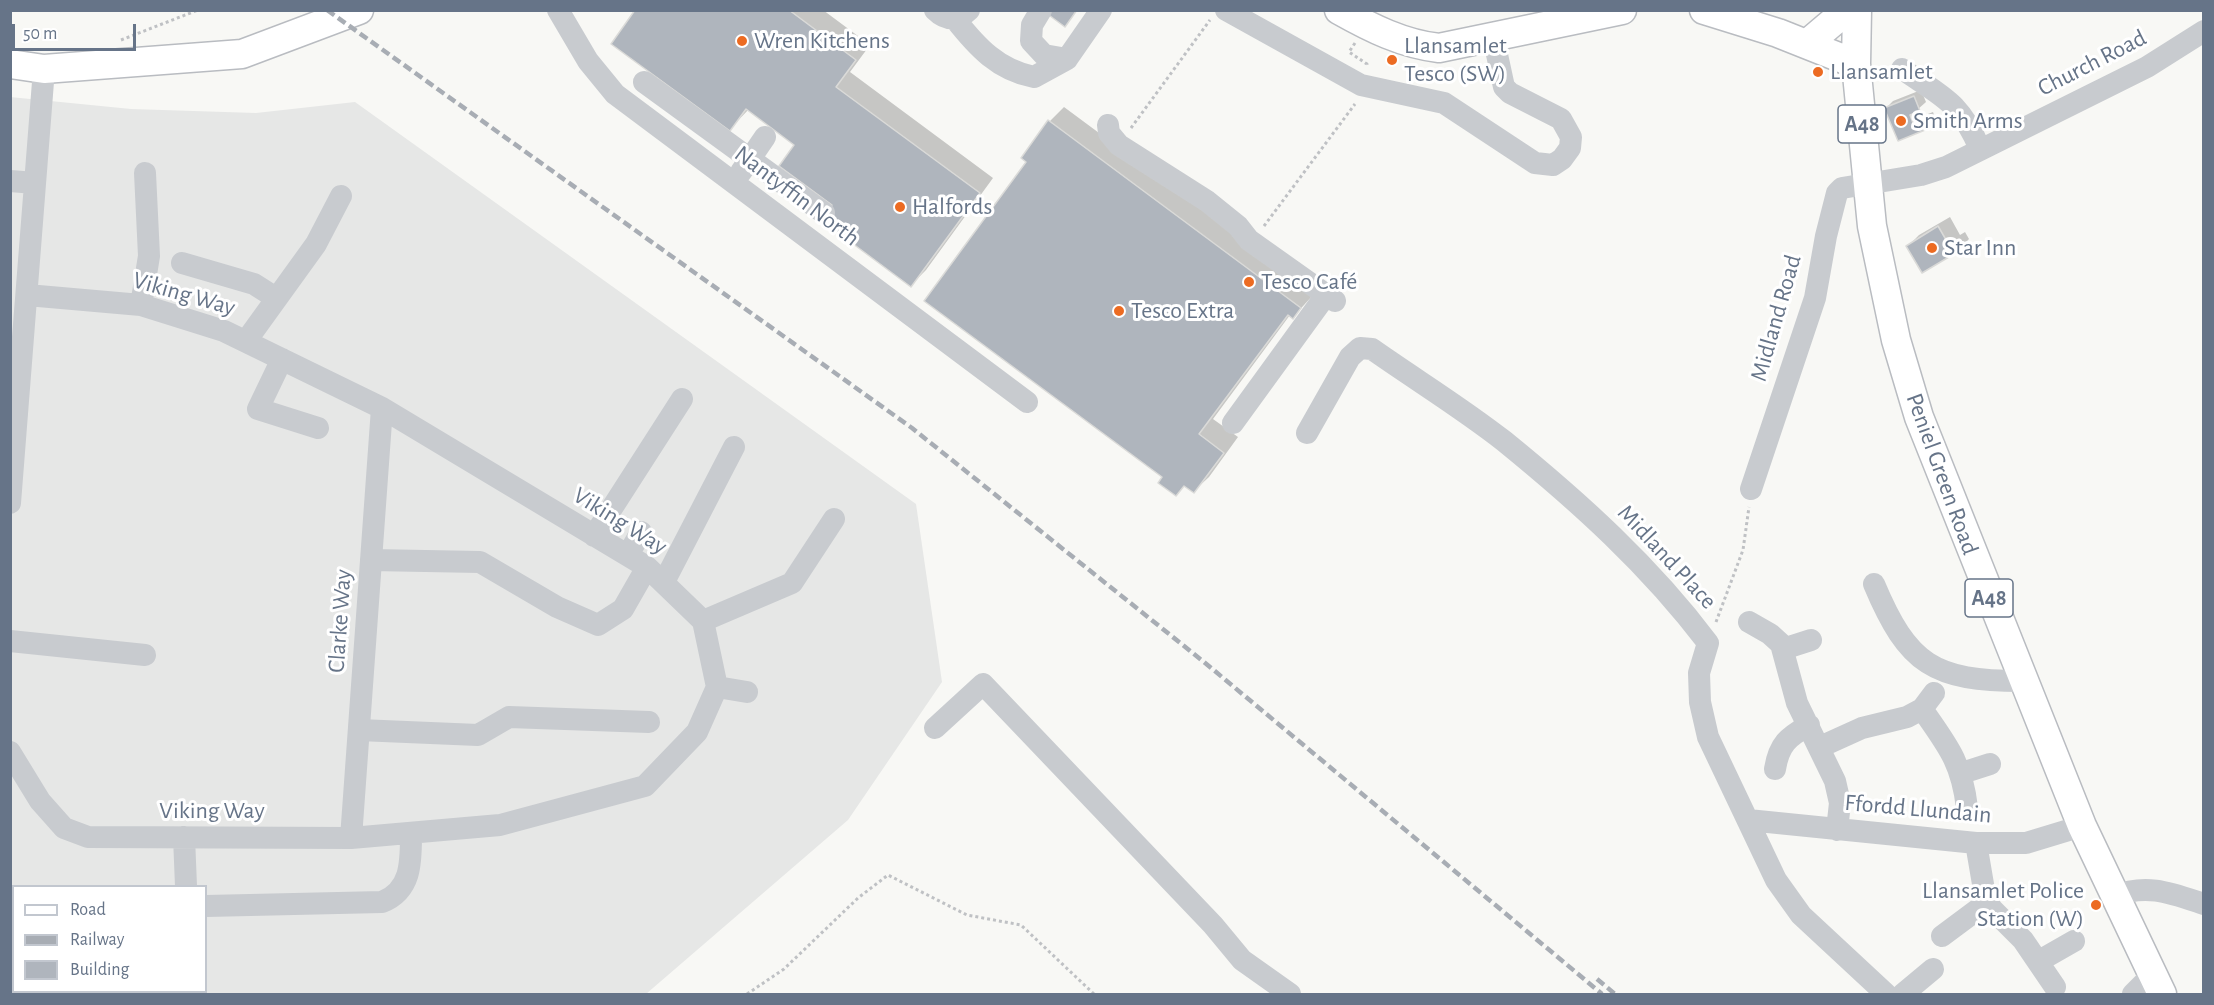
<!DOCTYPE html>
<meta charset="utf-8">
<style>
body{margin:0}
#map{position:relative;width:2214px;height:1005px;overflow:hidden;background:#f8f8f5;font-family:"Alegreya Sans",sans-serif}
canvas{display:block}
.frame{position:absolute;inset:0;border:12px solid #667488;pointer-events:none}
.legend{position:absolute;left:12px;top:885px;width:195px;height:108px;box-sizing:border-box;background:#fff;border:2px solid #c2c7cf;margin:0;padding:8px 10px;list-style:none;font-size:18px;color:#667488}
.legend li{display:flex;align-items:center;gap:12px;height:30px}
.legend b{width:30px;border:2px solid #c2c7cf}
.scale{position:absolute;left:12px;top:24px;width:124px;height:27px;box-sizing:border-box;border:3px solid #667488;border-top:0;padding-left:8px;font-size:18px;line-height:21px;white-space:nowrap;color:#667488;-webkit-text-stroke:4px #fff;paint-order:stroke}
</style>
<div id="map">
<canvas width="2214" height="1005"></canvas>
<div class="frame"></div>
<ul class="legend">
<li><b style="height:8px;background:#fff"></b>Road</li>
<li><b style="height:8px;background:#a8adb4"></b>Railway</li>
<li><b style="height:16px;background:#afb5bd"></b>Building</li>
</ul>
<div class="scale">50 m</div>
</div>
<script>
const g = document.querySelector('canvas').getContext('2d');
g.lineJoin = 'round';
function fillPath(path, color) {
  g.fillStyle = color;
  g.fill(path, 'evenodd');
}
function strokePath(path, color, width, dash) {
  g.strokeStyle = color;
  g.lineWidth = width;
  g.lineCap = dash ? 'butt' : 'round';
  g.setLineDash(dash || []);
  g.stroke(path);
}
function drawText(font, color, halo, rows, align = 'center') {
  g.font = font + ' "Alegreya Sans",sans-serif';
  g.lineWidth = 6;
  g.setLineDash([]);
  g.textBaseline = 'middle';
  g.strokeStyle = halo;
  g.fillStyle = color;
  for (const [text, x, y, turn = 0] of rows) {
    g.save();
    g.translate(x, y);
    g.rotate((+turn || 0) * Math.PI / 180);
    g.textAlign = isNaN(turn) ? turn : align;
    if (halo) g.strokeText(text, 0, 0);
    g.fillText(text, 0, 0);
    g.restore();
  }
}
fillPath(new Path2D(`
 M10,97L131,109L256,113L355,102L916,504L942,682L848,820L646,994H11ZM14,886H206V992H14Z`), '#e6e7e6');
fillPath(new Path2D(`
 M637,10H823L870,45L850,72L993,178L926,270L911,285L834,205L796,144L749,109L730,129Z
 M1921,90L1926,102L1917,110L1920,117L1933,112L1936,120L1929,127L1899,139L1886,108L1893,101Z
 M1064,107L1315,293L1293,317L1290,315L1213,419L1238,437L1209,477L1194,491L1185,485L1176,494L1164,477L1028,162L1050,121Z
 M1950,217L1960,235L1965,232L1969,239L1958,250L1908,246L1919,235Z`), '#0003');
const building = new Path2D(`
 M635,10H789L856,60L836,87L980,193L911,287L821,220L832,205L779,166L794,145L746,109L730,131L611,44Z
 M1042,10H1077L1065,27Z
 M1914,96L1920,111L1910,115L1913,123L1926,118L1930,128L1898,141L1884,108Z
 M1048,120L1301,308L1293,319L1288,315L1199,434L1224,453L1194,493L1184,486L1176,496L1158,483L1162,477L924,301L1026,162L1021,158Z
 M1938,226L1949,245L1954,242L1959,251L1922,273L1906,246Z`);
fillPath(building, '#afb5bd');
strokePath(building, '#dadad8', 1.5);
const major = new Path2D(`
 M1339,10C1371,28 1403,44 1439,48L1622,10
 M1704,10L1778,33L1856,64
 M1857,10L1856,64L1872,226L1896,340L1919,417L2082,826L2162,994
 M1807,44L1847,10
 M10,64L44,69L242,54L359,10`);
strokePath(major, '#b9bcc1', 31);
strokePath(new Path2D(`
 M121,40L198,10
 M1355,43L1349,52L1367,64L1366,67
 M1131,128L1210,20
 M1264,226L1355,104
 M1716,622L1743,550L1749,507
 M747,994L784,969L858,898L888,875L967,915L1021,925L1094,994`), '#bfc1c4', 3, [3, 3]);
strokePath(new Path2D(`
 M558,10L588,61L615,94L1027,402
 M935,10C946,21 958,21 969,10
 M1041,10L1032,25L1031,41L1044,55L1067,59
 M1226,10L1361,85L1444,103L1535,163L1553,165L1562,159L1570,148L1571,137L1561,119L1510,93L1504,87L1493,36
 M955,19C977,47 998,70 1034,77L1067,59L1101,10
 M1902,69C1943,97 1960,102 1980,149
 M644,82L824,213
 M1108,125L1109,133L1119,145L1207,201L1238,226L1249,240L1335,301
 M741,172L765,137
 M10,181L35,183
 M182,263L254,284L276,298
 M141,305L149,256L145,173
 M246,341L316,244L341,196
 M282,359L258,409L318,428
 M1233,423L1326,295
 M1307,433L1350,357L1360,348L1372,349C1416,380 1462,408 1504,441C1579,502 1650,566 1708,643L1699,673L1700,702L1708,737L1776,880L1801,915L1886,994
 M1751,489L1815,298L1826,236L1837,193L1842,188L1921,175L1946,167L2147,67L2204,31
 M10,503L44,69
 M594,536L682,399
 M628,555L641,532
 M371,560L480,562L557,607L598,625L623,609L647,567
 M664,582L734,447
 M1874,584C1908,665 1934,681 2022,681
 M703,621L792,583L834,519
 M1749,622L1770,634L1781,644L1797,703L1835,781L1840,803L1837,830
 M10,641L145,655
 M1783,649L1811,640
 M717,687L747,692
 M1922,709C1948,746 1962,763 1967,808
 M935,728L983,684L1213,925L1242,960L1290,994
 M359,730L478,735L509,717L649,722
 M1820,747L1862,728L1907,717L1922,709L1934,693
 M10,752L40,801L64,828L88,837L351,838L500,825L645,786L697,732L717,687L703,621L647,567L382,408L224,331L141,305L27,295
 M1775,769C1779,744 1788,737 1809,725
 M1962,773L1990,764
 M1748,820L1976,843H2026L2082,826
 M184,837L186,886
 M351,838L382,408
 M1976,843L1984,890L1991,908L2023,940L2055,987
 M2114,896C2147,883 2171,893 2204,904
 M206,906L382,902C412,890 411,861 411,833
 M1942,936L1989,901
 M2039,961L2074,941
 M1903,994L1933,969
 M2133,994L2152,975`), '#c8cbcf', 22);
strokePath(major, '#fff', 28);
strokePath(new Path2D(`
 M327,10L912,428L1204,662L1602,994
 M1597,979L1615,994`), '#a8adb4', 4.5, [9, 4.5]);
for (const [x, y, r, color] of [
 [742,41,6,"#ec6b22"],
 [1392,60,6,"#ec6b22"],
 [1818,72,6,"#ec6b22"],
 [1901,121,6,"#ec6b22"],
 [900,207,6,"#ec6b22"],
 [1932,248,6,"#ec6b22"],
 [1249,282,6,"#ec6b22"],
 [1119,311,6,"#ec6b22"],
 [2096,905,6,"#ec6b22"]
]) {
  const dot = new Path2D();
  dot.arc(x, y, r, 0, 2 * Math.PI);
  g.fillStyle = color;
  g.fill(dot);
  strokePath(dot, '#fff', 2);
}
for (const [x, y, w] of [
 [1862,124,48],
 [1989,598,48]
]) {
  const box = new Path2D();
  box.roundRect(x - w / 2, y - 19, w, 38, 4.5);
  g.fillStyle = '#fff';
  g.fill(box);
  strokePath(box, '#667488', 1.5);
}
drawText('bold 22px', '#667488', null, [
 ["A48",1862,124],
 ["A48",1989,598]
]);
drawText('24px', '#667488', '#fff', [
 ["Wren Kitchens",754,41],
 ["Llansamlet",1404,46],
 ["Tesco (SW)",1404,74],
 ["Llansamlet",1830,72],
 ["Smith Arms",1913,121],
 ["Halfords",912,207],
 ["Star Inn",1944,248],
 ["Tesco Café",1261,282],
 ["Tesco Extra",1131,311],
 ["Llansamlet Police",2084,891,"right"],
 ["Station (W)",2084,919,"right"]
], 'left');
drawText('24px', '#667488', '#fff', [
 ["Church Road",2092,63,-27],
 ["Nantyffin North",797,196,37],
 ["Viking Way",184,294,16],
 ["Midland Road",1776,318,-74],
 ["Peniel Green Road",1942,474,70],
 ["Viking Way",620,521,32],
 ["Midland Place",1667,557,47],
 ["Clarke Way",340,621,-86],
 ["Ffordd Llundain",1918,809,5],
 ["Viking Way",212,811]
]);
</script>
